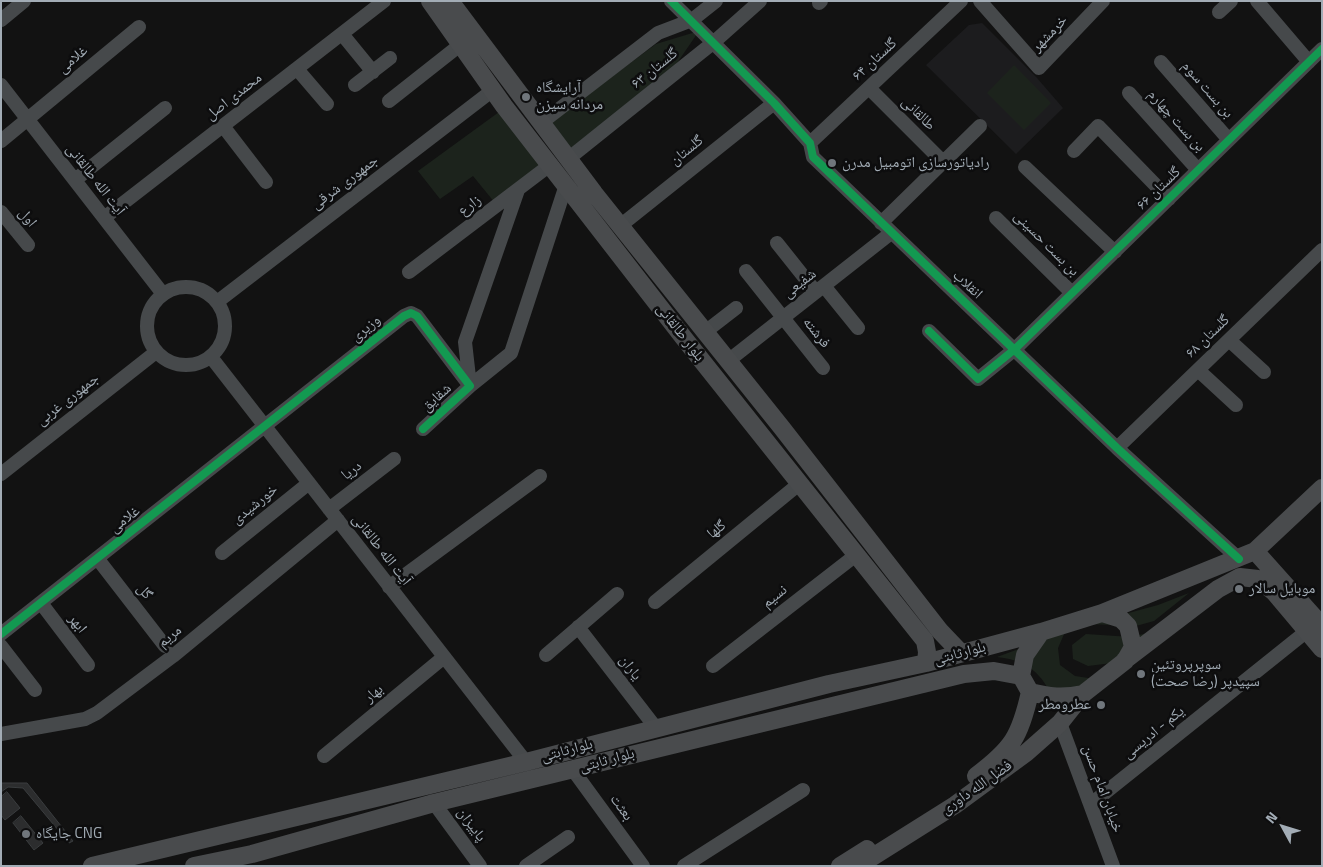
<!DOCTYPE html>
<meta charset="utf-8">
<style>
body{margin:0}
#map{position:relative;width:1323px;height:867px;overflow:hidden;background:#121212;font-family:"Titillium Web",sans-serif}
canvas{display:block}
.frame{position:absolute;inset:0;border:2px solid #a2acb5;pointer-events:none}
.north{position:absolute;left:1258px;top:802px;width:50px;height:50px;-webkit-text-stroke:4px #0d0d0e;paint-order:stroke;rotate:309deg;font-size:14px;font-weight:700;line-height:20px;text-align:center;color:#a2acb5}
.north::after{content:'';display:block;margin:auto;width:18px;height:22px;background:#a2acb5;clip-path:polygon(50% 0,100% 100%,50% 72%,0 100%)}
</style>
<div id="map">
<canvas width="1323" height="867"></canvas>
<div class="frame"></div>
<div class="north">N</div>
</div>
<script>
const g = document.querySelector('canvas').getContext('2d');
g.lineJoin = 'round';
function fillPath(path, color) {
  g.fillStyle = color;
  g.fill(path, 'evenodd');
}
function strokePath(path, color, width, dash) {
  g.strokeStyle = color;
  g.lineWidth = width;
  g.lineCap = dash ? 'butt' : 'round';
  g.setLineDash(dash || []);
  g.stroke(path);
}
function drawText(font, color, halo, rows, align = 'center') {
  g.font = font + ' "Titillium Web","Noto Naskh Arabic",sans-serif';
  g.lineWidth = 5;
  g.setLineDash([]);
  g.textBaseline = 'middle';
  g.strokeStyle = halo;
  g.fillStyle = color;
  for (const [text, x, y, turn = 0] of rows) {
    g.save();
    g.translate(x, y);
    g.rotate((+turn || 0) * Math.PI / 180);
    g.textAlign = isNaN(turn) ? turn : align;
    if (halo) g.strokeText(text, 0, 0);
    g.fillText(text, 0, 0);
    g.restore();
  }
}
fillPath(new Path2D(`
 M982,23L1037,78L1063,108L1016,154L926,65L969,25Z`), '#1c1c1e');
fillPath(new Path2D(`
 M699,31L675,66L569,150L549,123L656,44Z
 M1014,65L1051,103L1024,130L987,93Z
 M499,112L542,167L495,203L473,176L440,199L418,171Z
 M1189,593L1154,621L1136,626L1088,624L1158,605Z
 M1065,632L1058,648L1060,665L1075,676L1095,679L1060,717C1048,682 1036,661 997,657Z
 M1147,633L1112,663L1088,666L1073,659L1072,645L1086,634L1131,637Z`), '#1c231c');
const building = new Path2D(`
 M1,783H27L73,841L69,843L23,788L8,787L1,792Z
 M7,792L20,808L5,820L1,815V797Z
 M21,816L43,843L34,850L13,823Z`);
fillPath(building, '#2c2d2e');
strokePath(building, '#3a3d3f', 1);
strokePath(new Path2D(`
 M671,1L774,103L810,143L813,157L1117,448L1239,559
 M980,1L1039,68L1103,1
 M1257,1L1309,62
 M819,3L821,1
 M1219,12L1231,1
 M1,20L24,1
 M342,34L373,72
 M1161,62L1229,140
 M297,69L327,104
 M1,85L163,294
 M355,85L390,58
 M869,88L944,163
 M1129,93L1198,170
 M389,101L460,45
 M541,123L658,33L692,20L716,1
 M223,126L266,182
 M1,141L139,27
 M810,143L961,1
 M1074,151L1098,126L1169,199
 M568,159L714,42L760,1
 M1025,167L1115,252
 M75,180L165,108
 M518,190L465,342L470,386L511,353L566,185
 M1,212L28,245
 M104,218L384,1
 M996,218L1072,293
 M881,223L980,126
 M620,226L774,103
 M777,243L816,292
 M746,271L823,368
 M409,272L550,165
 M824,286L858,328
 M147 326a39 39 0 1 1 78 0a39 39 0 1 1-78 0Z
 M217,302L493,90
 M929,331L978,379L1015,349L1322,49
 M705,332L736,308
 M1229,340L1264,372
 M211,357L526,762
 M728,361L891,233
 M1198,370L1236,405
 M1117,448L1322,250
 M1,474L156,352
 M329,509L394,459
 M222,553L309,483
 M97,558L165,646
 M389,587L540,476
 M655,602L799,484
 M41,603L88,665
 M578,627L656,728
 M1,634L404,316L411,313L417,316L470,386L423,429
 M1,646L35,690
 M546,655L617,594
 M713,666L856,555
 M1060,723L1113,866
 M1,734L85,719L97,713L173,656L338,520
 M324,756L444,657
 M573,770L643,866
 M434,803L480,866
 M1091,804L1307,631
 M526,866L568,837
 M684,866L803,790`), '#46494b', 14);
strokePath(new Path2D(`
 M430,1L504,106L683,337L925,641L927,652L926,663
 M450,1L594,193L782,428L940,631L960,652
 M1255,551L1322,626
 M1102,613L1255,551L1322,488
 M1125,660L1218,589L1240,577L1258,579L1274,592L1322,649
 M976,776C1012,749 1020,737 1030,692
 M92,866L526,762L829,684L926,663L1041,632
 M194,866L252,854L434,803L964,674L994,671L1021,676
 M840,866L867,849
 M858,866L955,805L1026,753L1060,723L1083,694L1125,661L1133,647L1128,626L1121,619L1102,613L1041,632L1025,655L1021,676L1030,692C1049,697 1064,698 1083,694`), '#494b4d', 18);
strokePath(new Path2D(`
 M671,1L774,103L810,143L813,157L1117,448L1239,559
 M929,331L978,379L1015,349L1322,49
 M1,634L404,316L411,313L417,316L470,386L423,429`), '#139951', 8);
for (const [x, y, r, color] of [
 [526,97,5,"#70767c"],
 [832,163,5,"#70767c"],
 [1239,589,5,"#70767c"],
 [1141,674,5,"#70767c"],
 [1101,705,5,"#70767c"],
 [26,834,5,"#70767c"]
]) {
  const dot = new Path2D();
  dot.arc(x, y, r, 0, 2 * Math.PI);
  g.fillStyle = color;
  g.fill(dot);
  strokePath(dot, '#0d0d0e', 2);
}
drawText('15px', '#a2acb5', '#0d0d0e', [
 ["خرمشهر",1050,34,-46],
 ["غلامی",73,60,-40],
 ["گلستان ۶۴",875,60,-43],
 ["گلستان ۶۳",655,69,-39],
 ["بن بست سوم",1207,90,49],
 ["محمدی اصل",234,97,-38],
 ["طالقانی",918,114,45],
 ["بن بست چهارم",1176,121,48],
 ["گلستان",687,151,-39],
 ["آیت الله طالقانی",95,180,52],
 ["جمهوری شرقی",345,183,-37],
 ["گلستان ۶۶",1159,189,-44],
 ["زارع",470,206,-37],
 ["اول",27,218,51],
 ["بن بست حسینی",1046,244,45],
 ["شفیعی",800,284,-38],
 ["انقلاب",967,285,43],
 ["وزیری",366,329,-39],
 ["بلوار طالقانی",680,333,52],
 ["فرشته",816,333,52],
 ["گلستان ۶۸",1208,337,-44],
 ["شقایق",437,398,-42],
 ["جمهوری غربی",68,400,-38],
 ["دریا",352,471,-37],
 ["خورشیدی",255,505,-39],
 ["غلامی",125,520,-38],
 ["گلها",717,530,-39],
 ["آیت الله طالقانی",381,550,52],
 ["گل",144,592,52],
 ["نسیم",775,597,-38],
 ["ابهر",77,624,52],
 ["مریم",170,637,-39],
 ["بلوارثابتی",960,654,-15],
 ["یاران",630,668,53],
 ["بهار",374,694,-40],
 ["یکم - ادریسی",1154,733,-39],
 ["بلوارثابتی",567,751,-15],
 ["بلوار ثابتی",607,761,-15],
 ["فضل الله داوری",977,788,-35],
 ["خیابان امام حسن",1102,789,70],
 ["بعثت",621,808,54],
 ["پاییزان",471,825,54]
]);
drawText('15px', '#a2acb5', '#0d0d0e', [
 ["آرایشگاه",536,88],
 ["مردانه سیزن",536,105],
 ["رادیاتورسازی اتومبیل مدرن",842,163],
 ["موبایل سالار",1249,589],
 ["سوپرپروتئین",1151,665],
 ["سپیدپر (رضا صحت)",1151,682],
 ["عطرومطر",1091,705,"right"],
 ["جایگاه CNG",36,834]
], 'left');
</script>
